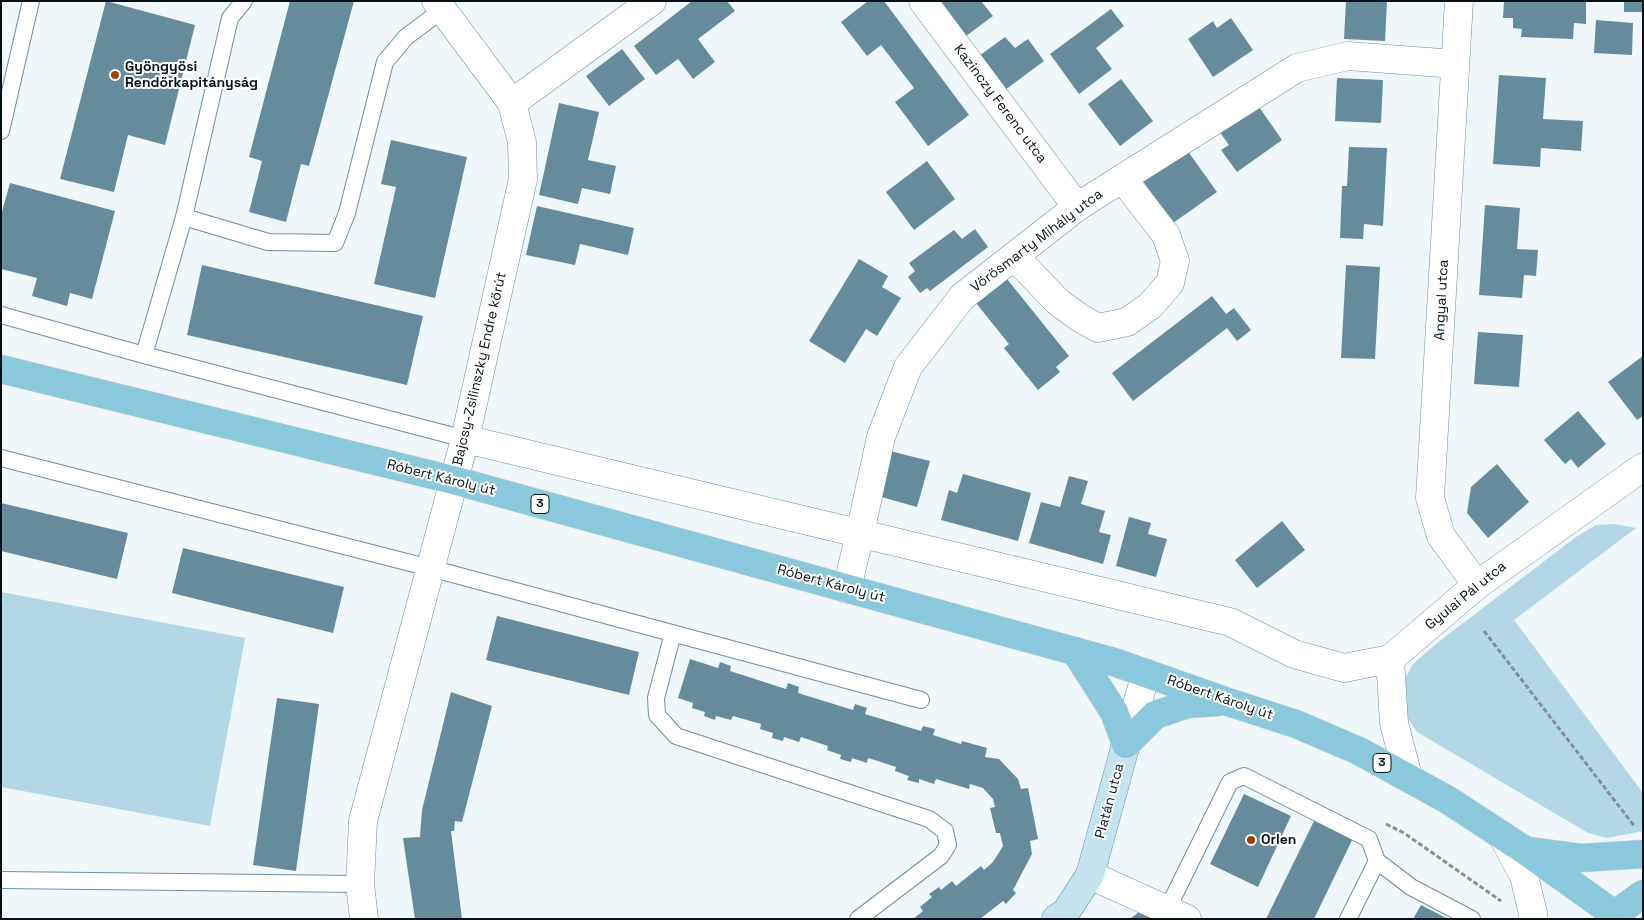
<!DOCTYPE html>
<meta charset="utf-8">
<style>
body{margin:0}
#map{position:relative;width:1644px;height:920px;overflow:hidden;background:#eff7fa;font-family:"Space Grotesk",sans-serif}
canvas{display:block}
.frame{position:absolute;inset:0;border:2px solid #041217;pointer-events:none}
</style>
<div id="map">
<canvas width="1644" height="920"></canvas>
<div class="frame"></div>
</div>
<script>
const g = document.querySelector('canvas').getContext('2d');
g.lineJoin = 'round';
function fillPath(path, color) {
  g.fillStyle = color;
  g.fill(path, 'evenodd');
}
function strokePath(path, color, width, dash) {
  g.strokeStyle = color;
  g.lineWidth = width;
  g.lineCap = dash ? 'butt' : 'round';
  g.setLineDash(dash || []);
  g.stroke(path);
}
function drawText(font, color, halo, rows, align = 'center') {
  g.font = font + ' "Space Grotesk",sans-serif';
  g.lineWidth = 4;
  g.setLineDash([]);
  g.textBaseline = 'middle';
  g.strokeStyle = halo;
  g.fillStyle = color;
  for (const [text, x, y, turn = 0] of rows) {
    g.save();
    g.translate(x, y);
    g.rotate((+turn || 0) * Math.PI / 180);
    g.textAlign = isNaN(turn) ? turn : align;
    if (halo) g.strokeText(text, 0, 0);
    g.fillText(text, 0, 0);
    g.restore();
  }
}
fillPath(new Path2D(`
 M1614,524L1636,528L1514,620L1643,793V831L1607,838L1588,833L1417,732L1404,713L1401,687L1413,664L1437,643L1576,537L1596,525Z
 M1,592L245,638L210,826L1,787Z`), '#b3d7e5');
fillPath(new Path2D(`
 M106,1L195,25L165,145L128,135L114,192L60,179Z
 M290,1H354L309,166L301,164L286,222L249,212L262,161L249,157Z
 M692,1H727L735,11L698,39L715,62L693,79L678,59L656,75L634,46Z
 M868,1H884L969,115L928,146L895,102L914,88L881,45L867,56L841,22Z
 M940,1H981L993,16L966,36Z
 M1346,1H1387L1385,41L1344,39Z
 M1504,1H1586V24L1574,23L1573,39L1521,37L1522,29L1513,28V18H1503Z
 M1624,1H1643V12H1624Z
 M1111,9L1124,26L1096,48L1112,69L1079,94L1050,54Z
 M1231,18L1253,50L1213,77L1188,39L1213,21L1217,28Z
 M1596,20L1633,23L1632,55L1594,53Z
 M1005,37L1015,48L1028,39L1044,61L1005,90L979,56Z
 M622,49L645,79L609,106L586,76Z
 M1499,75L1546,78L1543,119L1583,121L1581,151L1541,148L1540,167L1493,164Z
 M1337,78L1383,80L1381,123L1335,121Z
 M1121,79L1153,121L1120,146L1088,104Z
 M559,103L599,112L588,160L616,166L610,194L582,188L578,204L539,195Z
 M1257,104L1282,140L1237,172L1221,150L1229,145L1219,131Z
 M391,140L467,157L435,298L374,284L396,187L381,184Z
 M1349,147L1387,148L1383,226L1364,224L1363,239L1340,238L1342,186H1347Z
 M1187,150L1217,192L1173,223L1143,181Z
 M927,161L955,199L914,230L886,192Z
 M10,183L115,211L92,299L70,293L67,306L32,296L37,278L1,269V215Z
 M1485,205L1520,208L1517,249L1538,250L1536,276L1524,275L1522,298L1479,295Z
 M537,206L634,228L628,255L580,244L575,265L526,255Z
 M975,229L988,247L930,291L927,288L920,293L908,277L915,271L909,263L954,230L962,239Z
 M859,259L888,276L882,287L901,298L877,336L866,329L845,363L809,341Z
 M202,265L423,316L407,385L187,335Z
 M1346,265L1380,267L1375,359L1341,358Z
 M1007,279L1069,356L1056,367L1060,372L1038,390L1004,348L1009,344L976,303Z
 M1212,296L1226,314L1234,308L1251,330L1237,341L1227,328L1133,401L1112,373Z
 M1478,332L1523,335L1519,387L1474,384Z
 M1643,356V416L1637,420L1608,382Z
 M1578,411L1606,444L1578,468L1571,459L1565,464L1544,440Z
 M890,451L930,461L917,507L878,496Z
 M1497,464L1529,502L1488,538L1467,513L1471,487Z
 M963,474L1031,493L1018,541L941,520L949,490L957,493Z
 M1069,476L1088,481L1081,504L1105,511L1099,532L1111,535L1103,564L1029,543L1041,502L1060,507Z
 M1,503L128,533L117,579L1,551Z
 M1129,517L1151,523L1148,534L1167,539L1156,577L1116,566Z
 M1282,521L1305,550L1257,588L1235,560Z
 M183,548L344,587L333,633L172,593Z
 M497,616L639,652L629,695L486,660Z
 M690,659L718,668L720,662L731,666L730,671L786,689L788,683L799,687L798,693L853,710L855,704L867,708L865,714L921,731L923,726L935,729L933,735L961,744L962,741L987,748L985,757L999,759L1018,779L1021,789L1028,788L1038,839L1030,841L1032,854L1013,890L1016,893L1006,904L1003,901L980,919H913L923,911L920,907L932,897L929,894L939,887L941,890L952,881L956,886L981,866L984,870L993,862L1003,846L1000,833H996L990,808L995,807L993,799L983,788L970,784L969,789L936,779L934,784L919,779V783L907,780L909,776L895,771L896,767L881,762L868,758L867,763L852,758L851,762L840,759L841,755L827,750L828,746L801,737L799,742L784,737L783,741L772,738L773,733L760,729L761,724L733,716L731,720L716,716L715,720L704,716L705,712L692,708L693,703L678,698Z
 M451,692L492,706L462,822L455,821L454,831H451L462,919H415L403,838L420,837L422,810Z
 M277,698L319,704L296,871L253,865Z
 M1244,794L1291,816L1258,887L1210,864Z
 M1316,817L1354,836L1314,919H1266Z
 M1421,905L1448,919H1413Z
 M1145,907L1154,919H1130Z`), '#668c9b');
const lane = new Path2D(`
 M1,131L31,1
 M184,217L268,242L335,243L347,213L385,62L406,37L442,10
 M1,315L144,355L465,439
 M144,355L184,217L230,18L244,1
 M1,458L430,568L921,700
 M673,633L656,698L657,715L676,736L929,819L945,831L948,845L941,856L858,919
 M1377,861L1411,887L1472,919
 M1,880L360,884
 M1167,910L1230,782L1244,776L1369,839L1377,861L1348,919`);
const street = new Path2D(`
 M436,1L512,103
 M923,1L1077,207
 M1459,1L1430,498L1441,536L1477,585
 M1014,256L1057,301L1080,318L1098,328L1127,322L1150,306L1170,283L1175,261L1166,235L1122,178
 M465,439L1230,622L1294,654L1344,668L1390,659L1477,585L1643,467
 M847,589L860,533L881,437L908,367L962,297L1077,207L1297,68L1348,56L1455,64
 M1390,659L1394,723L1408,777
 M1126,744L1146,673
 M1503,837L1524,876L1533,913V919
 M1090,875L1187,919
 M364,919L360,884L363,821L465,439L523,179L522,142L512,103L652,1`);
const secondary = new Path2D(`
 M1056,919L1066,912L1090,875L1126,744`);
const primary = new Path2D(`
 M1,369L453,480L1114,662L1225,701L1296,724L1359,751L1448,800L1526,851L1621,919
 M1075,651L1114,712L1126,744L1155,715L1188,704L1218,702
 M1530,851L1582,858L1643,854
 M1615,914L1643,894`);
strokePath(lane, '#6b91a0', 18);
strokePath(street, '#6b91a0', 29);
strokePath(secondary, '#6b91a0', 29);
strokePath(primary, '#d2d4d5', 29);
strokePath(new Path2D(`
 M1484,631L1635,827
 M1386,824L1404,833L1501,901`), '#869094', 3, [5, 2.5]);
strokePath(lane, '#fff', 16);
strokePath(street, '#fff', 28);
strokePath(secondary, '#c4e3ee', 28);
strokePath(primary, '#8ac8dc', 28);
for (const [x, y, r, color] of [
 [115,75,5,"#a34003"],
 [1251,840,5,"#a34003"]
]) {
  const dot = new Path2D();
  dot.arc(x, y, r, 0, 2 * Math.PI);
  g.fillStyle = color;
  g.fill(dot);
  strokePath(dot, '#fff', 2);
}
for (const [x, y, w] of [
 [540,504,18],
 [1382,763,18]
]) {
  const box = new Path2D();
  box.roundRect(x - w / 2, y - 9.5, w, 19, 4);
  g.fillStyle = '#fff';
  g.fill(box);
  strokePath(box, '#041217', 1);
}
drawText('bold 12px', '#041217', null, [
 ["3",540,504],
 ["3",1382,763]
]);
drawText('bold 14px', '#041217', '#fff', [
 ["Gyöngyösi",125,67],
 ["Rendőrkapitányság",125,83],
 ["Orlen",1261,840]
], 'left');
drawText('14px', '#041217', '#fff', [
 ["Kazinczy Ferenc utca",1000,104,53],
 ["Vörösmarty Mihály utca",1037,241,-37],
 ["Angyal utca",1442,300,-87],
 ["Bajcsy-Zsilinszky Endre körút",480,369,-77],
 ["Róbert Károly út",441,478,14],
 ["Róbert Károly út",831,584,15],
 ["Gyulai Pál utca",1466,596,-39],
 ["Róbert Károly út",1220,698,19],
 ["Platán utca",1110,801,-75]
]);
</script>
